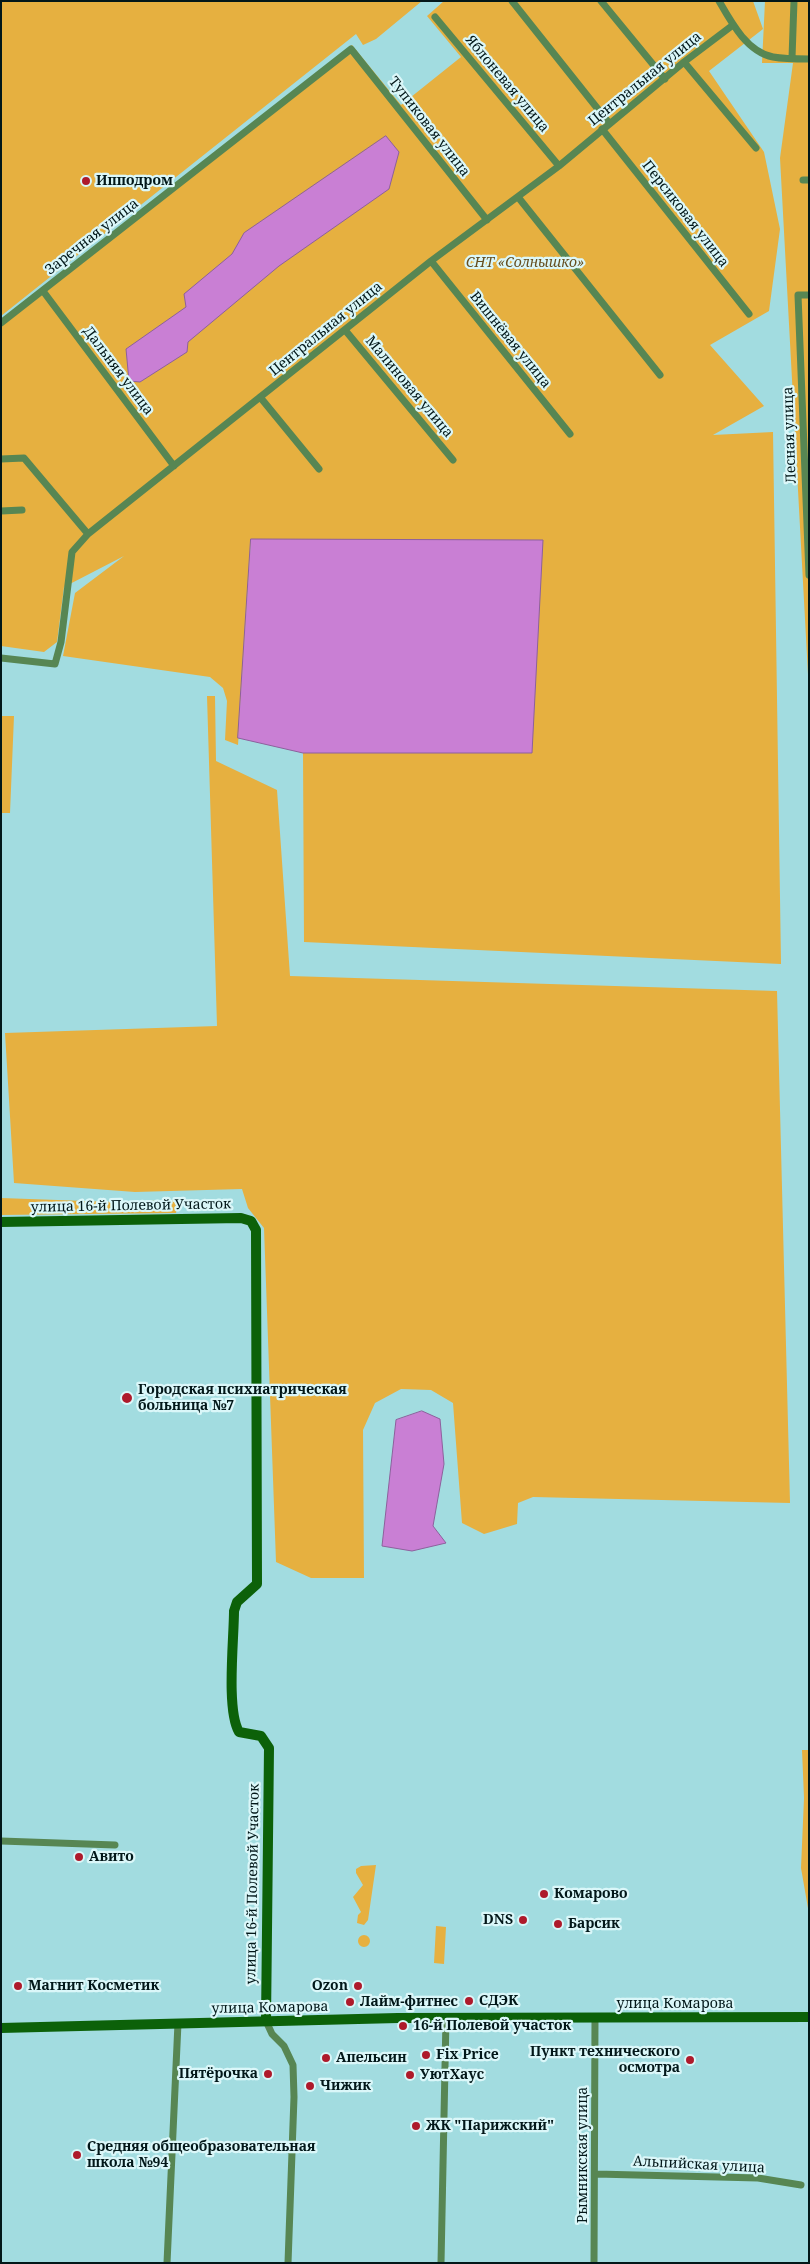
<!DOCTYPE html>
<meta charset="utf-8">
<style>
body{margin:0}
#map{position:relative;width:810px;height:2264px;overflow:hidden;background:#a2dce0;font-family:"Noto Serif",serif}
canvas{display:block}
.frame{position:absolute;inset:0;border:2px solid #021719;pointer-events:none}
</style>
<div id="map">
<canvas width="810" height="2264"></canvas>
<div class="frame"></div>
</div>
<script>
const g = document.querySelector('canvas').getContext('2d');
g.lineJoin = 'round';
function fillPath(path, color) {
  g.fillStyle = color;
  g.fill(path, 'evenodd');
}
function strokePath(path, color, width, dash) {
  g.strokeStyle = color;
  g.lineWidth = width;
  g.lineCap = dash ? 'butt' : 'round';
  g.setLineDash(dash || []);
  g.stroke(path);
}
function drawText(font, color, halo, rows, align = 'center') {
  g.font = font + ' "Noto Serif",serif';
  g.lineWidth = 4.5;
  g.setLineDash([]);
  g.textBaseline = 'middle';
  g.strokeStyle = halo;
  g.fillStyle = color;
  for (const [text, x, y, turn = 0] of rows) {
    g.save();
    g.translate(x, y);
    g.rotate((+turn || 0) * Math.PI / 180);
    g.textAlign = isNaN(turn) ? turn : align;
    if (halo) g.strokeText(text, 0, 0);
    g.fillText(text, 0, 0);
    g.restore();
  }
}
fillPath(new Path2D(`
 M1,1H422L376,39L363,45L356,34L1,316Z
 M444,1H753L763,29L709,71L764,152L780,229L769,311L710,345L764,406L713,435L773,432L781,964L304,942L303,753H532L251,539L238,745L225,740L227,701L223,688L210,677L63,656L75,593L124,556L64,587L57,642L44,652L1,646V325L352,45L401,105L461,57L427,16Z
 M765,1H809V693L780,158L793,63H762Z
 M207,696H215L216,761L277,790L290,976L777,991L790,1503L533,1497L518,1503L517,1524L484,1534L462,1523L453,1403L431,1390L401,1389L375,1403L363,1430L364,1578H311L276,1562L264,1228L248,1208L242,1189L135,1192L14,1183L5,1033L217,1026Z
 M1,716H14L10,813H1Z
 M1,1198L114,1202L178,1200L176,1213L1,1215Z
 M802,1750H809V1914L801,1868L804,1798Z
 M376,1865L368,1920L364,1925L357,1923L358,1915L361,1912L353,1897L363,1885L356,1873V1869L361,1866Z
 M436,1926L446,1927L444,1964L434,1963Z
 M358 1941a6 6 0 1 1 12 0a6 6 0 1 1-12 0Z`), '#e6b040');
const water = new Path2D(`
 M386,136L399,152L389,189L279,266L188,342L187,352L140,382L129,381L126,349L186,307L184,294L232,254L244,233Z
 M251,539L543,540L532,753H303L238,738Z
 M422,1411L440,1419L444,1464L433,1526L446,1543L412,1551L382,1546L396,1420Z`);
fillPath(water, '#c97fd4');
strokePath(water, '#8d609c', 1);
strokePath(new Path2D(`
 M512,1L609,123
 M601,1L665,79
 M719,1C731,22 747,52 773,57C784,59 797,59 809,59
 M435,17L559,166
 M792,58L794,1
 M684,62L756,148
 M602,129L749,314
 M803,180H809
 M518,197L660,375
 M431,261L570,434
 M43,291L174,466
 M809,295H798L809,575
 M1,323L351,49L487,220
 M345,330L453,460
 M260,397L319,469
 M1,459L24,458L88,534
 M1,511L22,510
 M1,658L55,664L61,642L72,552L88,534L431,261L559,166L684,62L733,25
 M1,1841L115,1845
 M266,2021L272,2034L284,2046L293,2065L294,2097L288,2263
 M596,2174L758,2178L801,2185
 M167,2263L178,2023
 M441,2263L446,2018
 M594,2263L595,2018`), '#578653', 7);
strokePath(new Path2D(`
 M1,1222L241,1218L251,1221L256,1230L257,1584L237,1602L234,1611C234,1639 226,1710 239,1732L261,1736L269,1748L266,2021
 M1,2028L398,2018L809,2017`), '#0c6109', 10);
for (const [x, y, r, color] of [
 [86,181,5,"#ae1a2b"],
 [127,1398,6,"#ae1a2b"],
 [79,1857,5,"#ae1a2b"],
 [544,1894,5,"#ae1a2b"],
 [523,1920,5,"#ae1a2b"],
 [558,1924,5,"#ae1a2b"],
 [18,1986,5,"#ae1a2b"],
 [358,1986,5,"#ae1a2b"],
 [469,2001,5,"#ae1a2b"],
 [350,2002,5,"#ae1a2b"],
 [403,2026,5,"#ae1a2b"],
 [426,2055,5,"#ae1a2b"],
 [326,2058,5,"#ae1a2b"],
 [690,2060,5,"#ae1a2b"],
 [268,2074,5,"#ae1a2b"],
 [410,2075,5,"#ae1a2b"],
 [310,2086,5,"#ae1a2b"],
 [416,2126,5,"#ae1a2b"],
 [77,2155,5,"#ae1a2b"]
]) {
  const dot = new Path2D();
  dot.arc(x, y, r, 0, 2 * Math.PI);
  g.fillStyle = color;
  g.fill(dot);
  strokePath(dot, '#dbf7f9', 2);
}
drawText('14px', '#021719', '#dbf7f9', [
 ["Центральная улица",645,79,-39],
 ["Яблоневая улица",507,84,50],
 ["Тупиковая улица",429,127,52],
 ["Персиковая улица",685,214,52],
 ["Заречная улица",92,237,-38],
 ["Центральная улица",326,329,-39],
 ["Вишнёвая улица",510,340,51],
 ["Дальняя улица",118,371,53],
 ["Малиновая улица",409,387,50],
 ["Лесная улица",790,435,-92],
 ["улица 16-й Полевой Участок",131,1206,-1],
 ["улица 16-й Полевой Участок",253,1884,-89],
 ["улица Комарова",675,2004],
 ["улица Комарова",270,2008,-1],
 ["Рымникская улица",583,2155,-90],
 ["Альпийская улица",699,2165,3]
]);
drawText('bold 14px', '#021719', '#dbf7f9', [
 ["Ипподром",96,181],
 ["Городская психиатрическая",138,1390],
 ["больница №7",138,1406],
 ["Авито",89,1857],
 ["Комарово",554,1894],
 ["DNS",513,1920,"right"],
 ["Барсик",568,1924],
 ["Магнит Косметик",28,1986],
 ["Ozon",348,1986,"right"],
 ["СДЭК",479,2001],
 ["Лайм-фитнес",360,2002],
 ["16-й Полевой участок",413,2026],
 ["Пункт технического",680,2052,"right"],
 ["осмотра",680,2068,"right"],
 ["Fix Price",436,2055],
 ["Апельсин",336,2058],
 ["Пятёрочка",258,2074,"right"],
 ["УютХаус",420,2075],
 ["Чижик",320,2086],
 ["ЖК \"Парижский\"",426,2126],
 ["Средняя общеобразовательная",87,2147],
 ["школа №94",87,2163]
], 'left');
drawText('italic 14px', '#664f21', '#dbf7f9', [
 ["СНТ «Солнышко»",525,263]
]);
</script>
